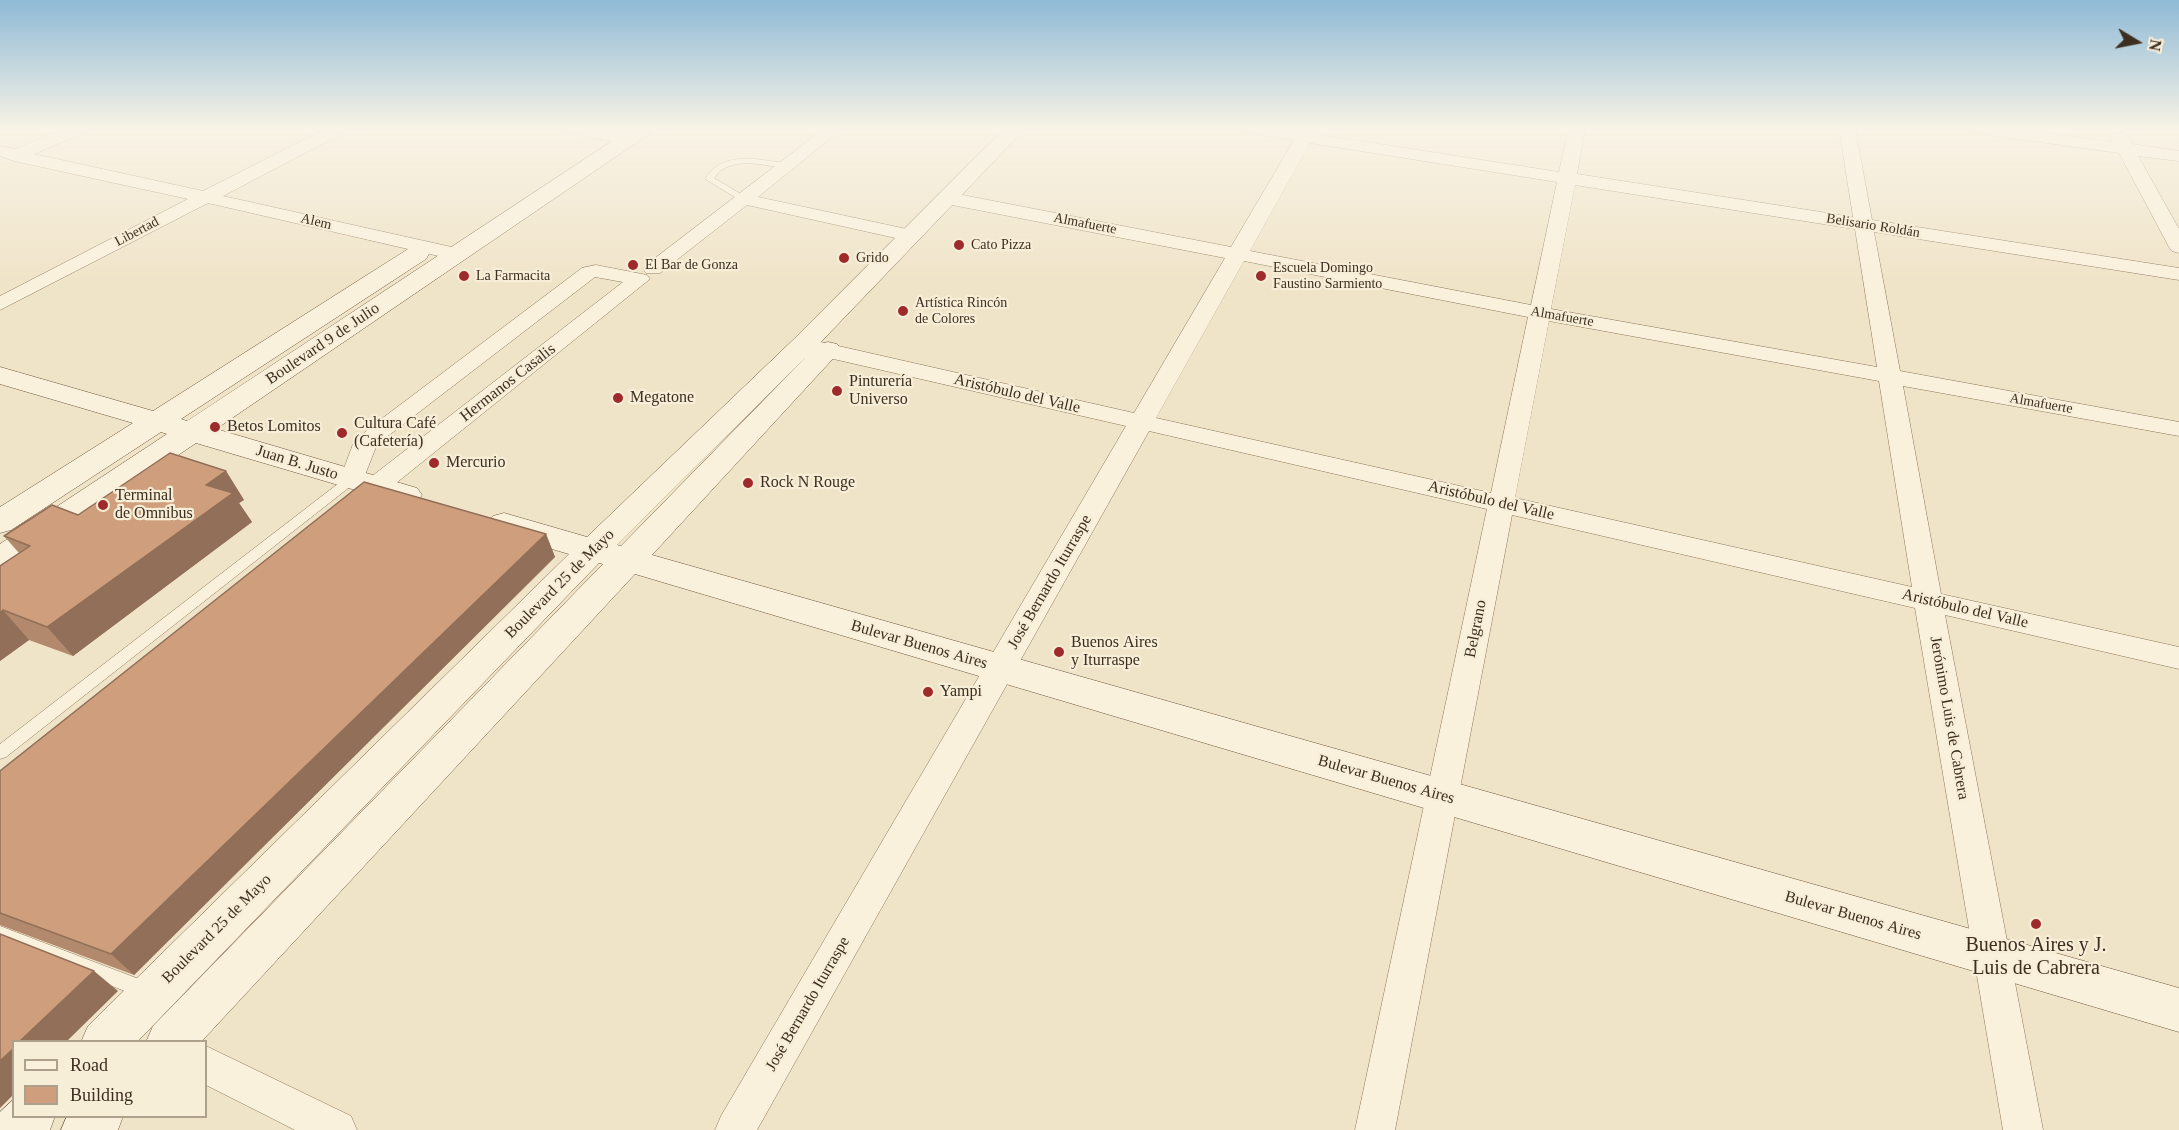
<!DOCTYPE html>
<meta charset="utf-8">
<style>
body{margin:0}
#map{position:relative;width:2179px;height:1130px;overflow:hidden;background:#f0e4c8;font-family:Georgia,serif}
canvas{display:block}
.legend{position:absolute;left:12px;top:1040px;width:195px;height:78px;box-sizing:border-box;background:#f7eed8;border:2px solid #ada18e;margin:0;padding:8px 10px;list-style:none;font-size:18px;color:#3d2e20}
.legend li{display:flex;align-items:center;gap:12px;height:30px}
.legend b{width:30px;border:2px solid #ada18e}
.north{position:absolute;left:2107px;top:12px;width:60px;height:60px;-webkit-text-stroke:4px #f7eed8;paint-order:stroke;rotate:100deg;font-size:16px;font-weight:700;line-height:24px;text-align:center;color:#3d2e20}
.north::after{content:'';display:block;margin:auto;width:21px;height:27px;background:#3d2e20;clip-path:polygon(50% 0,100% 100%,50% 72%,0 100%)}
</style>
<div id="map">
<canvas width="2179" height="1130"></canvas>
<ul class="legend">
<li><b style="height:8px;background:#faf1dc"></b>Road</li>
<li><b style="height:16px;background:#cf9f7d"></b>Building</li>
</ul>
<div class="north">N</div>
</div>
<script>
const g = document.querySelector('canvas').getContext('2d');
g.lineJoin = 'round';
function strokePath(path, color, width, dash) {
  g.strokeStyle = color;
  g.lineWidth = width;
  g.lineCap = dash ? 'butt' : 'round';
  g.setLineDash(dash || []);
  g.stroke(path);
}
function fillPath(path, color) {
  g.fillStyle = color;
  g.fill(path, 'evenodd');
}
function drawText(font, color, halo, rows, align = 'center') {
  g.font = font + ' Georgia,serif';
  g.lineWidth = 4.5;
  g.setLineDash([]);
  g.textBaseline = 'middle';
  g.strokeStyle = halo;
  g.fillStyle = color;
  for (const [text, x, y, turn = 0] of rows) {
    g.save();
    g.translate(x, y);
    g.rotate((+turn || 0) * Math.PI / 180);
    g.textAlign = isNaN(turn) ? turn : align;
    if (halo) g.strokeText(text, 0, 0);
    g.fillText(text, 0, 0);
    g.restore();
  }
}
const lane = new Path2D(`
 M755,159L787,163L791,166L787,169C764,165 729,155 714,178L746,197L748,199L743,202L705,179C717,160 734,158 755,159Z
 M352,475L358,479L356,482L6,757L0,759V744L348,476Z
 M0,926L152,984L154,990L152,996L145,999L0,942Z`);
const street = new Path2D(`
 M65,128H87L85,132L34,154L203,191L327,128H347L345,132L223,196L456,248L463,250L466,254L463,258L456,260L208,203L0,310V296L188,199L14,161L0,156V146L15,149Z
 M560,128H594L634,135L637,139L634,143L628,144L568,133L562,132Z
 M825,128H843L758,197L916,231L919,235L916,239L909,241L747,205L660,273H646L643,269L646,265Z
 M1239,128H1277L1300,131L1302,128H1318L1315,134L1559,172L1569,128H1585L1577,174L1853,217L1839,128H1855L1872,220L2179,268V280L1874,232L1900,371L2179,422V436L1903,386L1941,594L2179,647V669L1945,615L2043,1130H2003L1915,608L1512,515L1395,1130H1355L1487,509L1149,431L757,1130H715L721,1116L1126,426L803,352L795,350L792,345L795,340L803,338L1134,413L1225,258L947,204L940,202L938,198L940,194L947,192L1231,247L1294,140L1247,133L1241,132ZM1310,143L1557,182L1531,305L1250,251ZM1575,185L1855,229L1877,367L1551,309ZM1244,261L1528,317L1491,493L1156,418ZM1549,321L1879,381L1912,587L1515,498Z
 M1967,128H2010L2113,142L2110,137L2113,133H2125L2132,144L2179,151V161L2138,156L2179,229V253L2172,251L2169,247L2119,153L1975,133L1969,132Z
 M596,265L647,275L650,279L385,492L376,494L367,492L363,486L367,480L623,282L595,277L384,439L376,447L361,485L352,487L343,485L340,479L353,444L368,429L582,268Z
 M206,1046L351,1116L357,1130H295L206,1085Z`);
const secondary = new Path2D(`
 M632,128H655L652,132L216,429L417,488L422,495L417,502L406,505L196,443L12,568L0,571V544L167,434L161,432L11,530L0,533V507L133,423L0,384V367L153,411L408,249L417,247L426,249L429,254L426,259L181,419L187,421Z
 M1005,128H1026L819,344L828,342L837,344L841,350L652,555L2179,988V1032L635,574L201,1042H146L153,1026L603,564L599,563L137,1042H81L88,1026L569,554L493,532L488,524L493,516L504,513L587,537L794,339ZM806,357L621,546L617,545Z
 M14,1099V1116H55L50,1130H0V1112Z
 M67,1116H123L118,1130H61Z`);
strokePath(lane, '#8d765c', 1);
strokePath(street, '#8d765c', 1);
strokePath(secondary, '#6f573f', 1);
fillPath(lane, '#faf1dc');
fillPath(street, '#faf1dc');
fillPath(secondary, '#faf1dc');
fillPath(new Path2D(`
 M226,471L244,500L239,503L252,522L73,656L29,640L0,661V566L19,553L4,536Z
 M546,534L555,557L134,975L0,925V771Z`), '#b2896c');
fillPath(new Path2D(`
 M226,471L244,500L239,503L252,522L73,656L47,627L206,485Z
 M546,534L555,557L134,975L111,954Z
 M3,610L29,640L0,661V613Z
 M94,971L118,991L67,1041H20Z
 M14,1048V1094L0,1108V1061Z`), '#916f58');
const building = new Path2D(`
 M170,453L226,471L206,485L233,493L47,627L3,610L0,613V566L30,546L4,536L52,505L78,515Z
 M364,482L546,534L111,954L0,913V771Z
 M0,934L94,971L20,1041H14V1048L0,1061Z`);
fillPath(building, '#cf9f7d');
strokePath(building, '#916f58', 1.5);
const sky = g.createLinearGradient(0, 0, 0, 286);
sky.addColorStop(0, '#8fbad6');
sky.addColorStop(0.45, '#f8f3e6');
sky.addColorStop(1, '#f8f3e600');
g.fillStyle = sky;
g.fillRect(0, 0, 2179, 286);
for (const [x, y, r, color] of [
 [959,245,6,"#9e2a2b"],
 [844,258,6,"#9e2a2b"],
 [633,265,6,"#9e2a2b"],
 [464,276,6,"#9e2a2b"],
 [1261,276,6,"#9e2a2b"],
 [903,311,6,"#9e2a2b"],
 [837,391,6,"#9e2a2b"],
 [618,398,6,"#9e2a2b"],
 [215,427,6,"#9e2a2b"],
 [342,433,6,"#9e2a2b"],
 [434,463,6,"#9e2a2b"],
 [748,483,6,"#9e2a2b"],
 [103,505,6,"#9e2a2b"],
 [1059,652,6,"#9e2a2b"],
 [928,692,6,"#9e2a2b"],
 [2036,924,6,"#9e2a2b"]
]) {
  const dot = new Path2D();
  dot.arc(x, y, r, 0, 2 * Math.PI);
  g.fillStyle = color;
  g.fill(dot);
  strokePath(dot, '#f7eed8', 2);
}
drawText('14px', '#3d2e20', '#f7eed8', [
 ["Alem",316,222,13],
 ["Almafuerte",1085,224,11],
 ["Belisario Roldán",1873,226,9],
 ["Libertad",137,232,-28],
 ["Almafuerte",1562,317,10],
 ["Almafuerte",2041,404,10]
]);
drawText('14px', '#3d2e20', '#f7eed8', [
 ["Cato Pizza",971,245],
 ["Grido",856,258],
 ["El Bar de Gonza",645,265],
 ["Escuela Domingo",1273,268],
 ["Faustino Sarmiento",1273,284],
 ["La Farmacita",476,276],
 ["Artística Rincón",915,303],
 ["de Colores",915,319]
], 'left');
drawText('16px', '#3d2e20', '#f7eed8', [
 ["Boulevard 9 de Julio",323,344,-34],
 ["Hermanos Casalis",508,383,-38],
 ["Aristóbulo del Valle",1017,394,13],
 ["Juan B. Justo",297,463,17],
 ["Aristóbulo del Valle",1491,501,13],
 ["José Bernardo Iturraspe",1050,582,-60],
 ["Boulevard 25 de Mayo",560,584,-45],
 ["Aristóbulo del Valle",1965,609,13],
 ["Belgrano",1476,629,-79],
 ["Bulevar Buenos Aires",919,645,16],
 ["Jerónimo Luis de Cabrera",1949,718,80],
 ["Bulevar Buenos Aires",1386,780,16],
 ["Bulevar Buenos Aires",1853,916,16],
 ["Boulevard 25 de Mayo",217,929,-45],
 ["José Bernardo Iturraspe",808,1004,-60]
]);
drawText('16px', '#3d2e20', '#f7eed8', [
 ["Pinturería",849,382],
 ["Universo",849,400],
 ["Megatone",630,398],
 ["Cultura Café",354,424],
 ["(Cafetería)",354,442],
 ["Betos Lomitos",227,427],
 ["Mercurio",446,463],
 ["Rock N Rouge",760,483],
 ["Terminal",115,496],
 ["de Omnibus",115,514],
 ["Buenos Aires",1071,643],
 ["y Iturraspe",1071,661],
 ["Yampi",940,692]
], 'left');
drawText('20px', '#3d2e20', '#f7eed8', [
 ["Buenos Aires y J.",2036,946],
 ["Luis de Cabrera",2036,969]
]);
</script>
